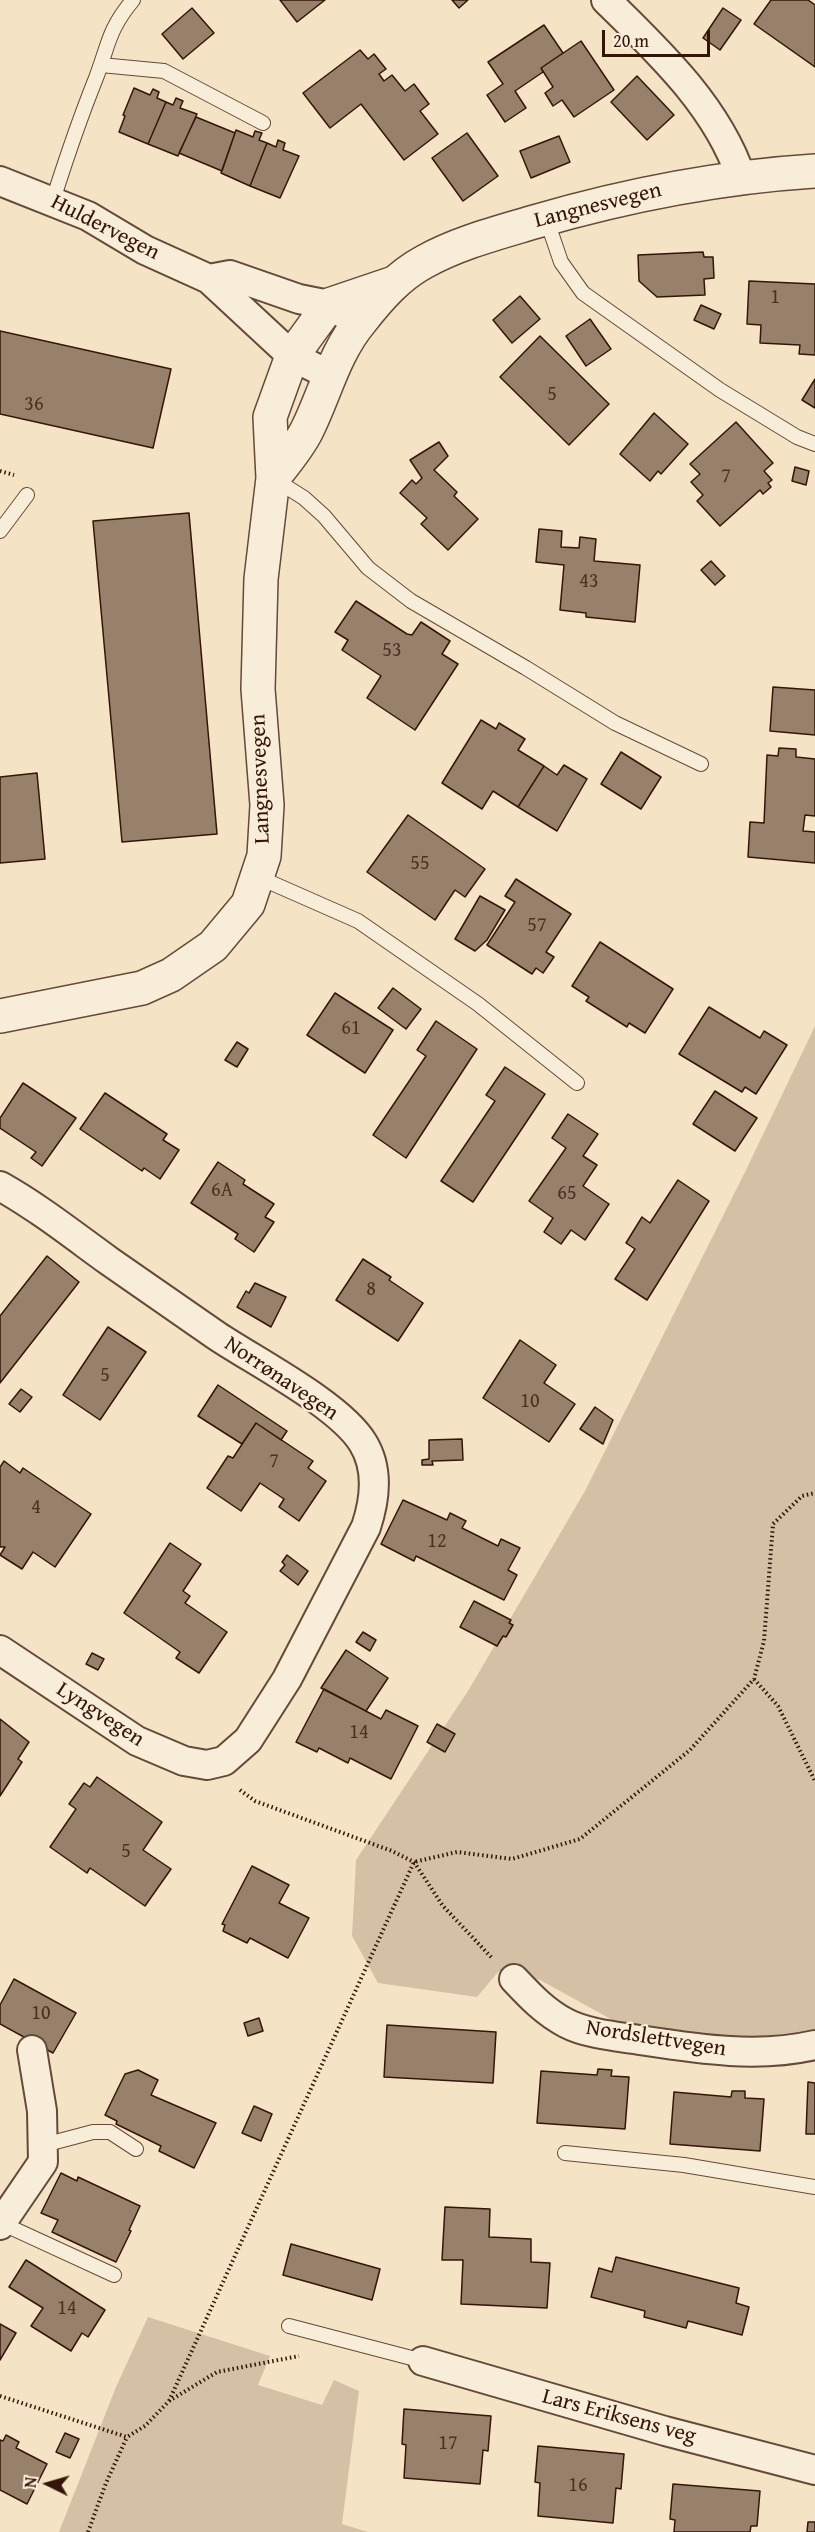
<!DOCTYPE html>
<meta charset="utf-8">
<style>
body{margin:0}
#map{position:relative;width:815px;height:2532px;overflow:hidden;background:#f4e4c5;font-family:"Gentium Book Plus",serif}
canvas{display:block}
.north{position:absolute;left:18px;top:2454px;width:60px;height:60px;-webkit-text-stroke:4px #f8edd9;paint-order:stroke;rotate:275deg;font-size:16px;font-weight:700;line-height:24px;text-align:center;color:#35150a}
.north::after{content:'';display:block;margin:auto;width:21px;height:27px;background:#35150a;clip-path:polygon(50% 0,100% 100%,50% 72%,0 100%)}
.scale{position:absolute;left:602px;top:30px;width:108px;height:27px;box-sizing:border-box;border:3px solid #35150a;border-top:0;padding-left:8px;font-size:18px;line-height:21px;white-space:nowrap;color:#35150a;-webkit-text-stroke:4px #f8edd9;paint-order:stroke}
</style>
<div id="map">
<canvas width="815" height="2532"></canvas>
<div class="north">N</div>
<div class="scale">20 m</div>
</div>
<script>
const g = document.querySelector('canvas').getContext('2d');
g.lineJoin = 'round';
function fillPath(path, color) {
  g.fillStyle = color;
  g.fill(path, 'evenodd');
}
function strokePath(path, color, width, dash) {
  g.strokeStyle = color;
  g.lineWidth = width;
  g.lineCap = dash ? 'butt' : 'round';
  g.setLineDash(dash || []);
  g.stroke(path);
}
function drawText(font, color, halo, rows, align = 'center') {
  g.font = font + ' "Gentium Book Plus",serif';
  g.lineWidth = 4.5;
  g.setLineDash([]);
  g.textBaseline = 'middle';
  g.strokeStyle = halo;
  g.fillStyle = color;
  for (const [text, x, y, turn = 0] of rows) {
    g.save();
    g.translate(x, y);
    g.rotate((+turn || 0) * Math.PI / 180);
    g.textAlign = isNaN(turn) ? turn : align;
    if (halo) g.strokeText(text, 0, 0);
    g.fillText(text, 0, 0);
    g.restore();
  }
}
fillPath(new Path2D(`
 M815,1026V2033L785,2040L692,2038L616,2022L540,1980L499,1971L477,1997L378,1983L352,1936L356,1860L468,1691L585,1491L746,1170Z
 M148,2317L270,2356L258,2385L322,2405L334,2380L359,2391L342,2524L368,2532H59L116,2387Z`), '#d4c1a5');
const building = new Path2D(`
 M280,0H325L297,22Z
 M452,0H468L459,8Z
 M771,0H808L815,5V67L754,24Z
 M192,8L214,33L183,59L162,34Z
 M723,8L741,20L720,50L703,38Z
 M544,25L563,53L541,68L543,72L515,91L526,108L505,122L487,95L503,84L488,62Z
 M581,41L614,90L574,117L562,100L553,106L545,93L553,87L541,68Z
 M360,50L368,59L374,54L386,69L379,74L384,81L392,75L405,91L414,84L429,104L420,111L438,134L404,160L361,104L330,128L303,93Z
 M637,76L674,115L647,140L611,102Z
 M134,88L150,95L153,89L159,92L157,98L166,102L148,144L119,132L125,116L123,115Z
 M176,98L183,101L180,108L197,114L178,156L148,144L166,102L173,105Z
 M196,117L235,133L222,171L179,153Z
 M236,130L253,137L255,131L262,133L259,140L267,143L250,186L221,173Z
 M467,133L498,176L463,201L432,158Z
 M559,136L570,162L531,178L520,151Z
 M278,140L285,143L283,150L299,156L280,198L250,186L267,143L276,147Z
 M703,252L704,257H713L714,278L704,279L705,295L657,297L639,281L638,255Z
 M749,281L815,284V355L799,354L800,345L760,343L761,325L747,324Z
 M520,296L540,319L512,343L493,320Z
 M701,305L721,314L714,329L694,320Z
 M590,319L611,349L586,366L566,336Z
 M0,331L171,369L153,448L0,414Z
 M540,336L609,404L569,445L500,377Z
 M815,379V408L802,400Z
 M654,413L688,444L661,474L658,471L650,481L620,454Z
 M736,422L773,463L764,471L772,480L768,483L771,487L763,494L760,490L720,526L697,501L703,495L691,482L700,474L690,464Z
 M439,442L448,456L434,470L457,492L454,496L478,519L448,550L421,524L427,518L400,493L412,480L416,484L422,478L410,460Z
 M795,467L809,471L806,485L792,481Z
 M189,513L217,834L122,842L93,521Z
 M539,529L562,531L561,547L579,548L580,537L596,539L594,561L640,565L635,622L586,617V613L560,610L564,565L536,562Z
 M711,561L725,576L715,585L701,570Z
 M356,601L407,634L412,635L421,622L450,641L442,654L458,664L415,730L367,698L381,676L342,650L348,640L335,632Z
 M773,687L815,690V735L770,731Z
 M481,720L496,729L499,723L525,739L518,750L544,766L518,807L493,791L482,809L442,783Z
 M779,748L796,749V757L815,759V816L805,815L803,831L815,832V863L748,857L750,822L764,823L767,755L778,756Z
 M621,752L661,777L641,809L601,784Z
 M564,765L587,779L557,831L518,807L544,766L557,775Z
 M37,773L45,859L0,863V777Z
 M408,815L485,869L465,897L455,890L435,920L367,872Z
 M516,879L571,914L546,952L554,957L543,973L536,968L532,974L487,945L515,902L505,896Z
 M480,896L505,910L487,940L475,951L455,939Z
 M600,942L673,989L645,1033L629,1023L627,1027L586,1001L589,997L572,986Z
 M393,988L421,1009L406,1029L378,1008Z
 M335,993L393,1030L365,1073L307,1035Z
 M709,1007L760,1038L764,1031L787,1045L756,1094L745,1087L742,1092L679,1054Z
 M436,1021L477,1049L406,1158L373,1135L426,1056L417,1050Z
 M237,1042L248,1049L237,1067L225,1060Z
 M505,1067L545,1094L473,1202L441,1181L495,1101L486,1095Z
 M23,1083L76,1118L42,1166L31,1158L36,1152L0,1128V1118Z
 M715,1091L757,1118L735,1151L693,1124Z
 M105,1093L167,1134L163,1140L179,1150L160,1179L144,1168L142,1171L80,1129Z
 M568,1114L598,1134L583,1156L597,1165L583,1186L609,1204L585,1240L571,1230L561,1244L544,1232L553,1218L529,1201L566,1148L552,1138Z
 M218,1162L245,1180L243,1184L274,1204L265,1217L274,1222L254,1252L235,1239L238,1234L191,1203Z
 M678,1180L709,1201L647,1300L615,1279L635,1249L626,1243L642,1217L650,1223Z
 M47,1256L79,1282L0,1383V1316Z
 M363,1259L391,1277L389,1280L423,1303L398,1341L336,1300Z
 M255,1283L286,1297L271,1327L237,1307L246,1291L249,1293Z
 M108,1327L146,1352L100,1420L63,1395Z
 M520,1340L556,1365L544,1383L575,1404L549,1442L483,1398Z
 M218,1385L287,1431L281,1440L256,1423L242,1444L198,1416Z
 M21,1389L32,1397L20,1412L9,1404Z
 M595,1407L613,1420L603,1444L580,1429Z
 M256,1423L313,1461L308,1468L326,1481L299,1521L279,1507L284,1499L260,1483L241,1511L207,1488L228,1456L233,1458Z
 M462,1439L463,1460L432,1461L433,1465H422V1460L429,1459V1440Z
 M4,1461L20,1473L23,1468L91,1514L55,1567L33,1552L22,1569L0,1555L5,1547H0V1467Z
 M403,1500L447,1520L450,1513L466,1521L462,1528L498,1546L501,1539L520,1548L508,1570L517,1575L504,1600L416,1556L414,1561L381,1544Z
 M170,1543L201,1564L183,1591L190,1596L185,1603L227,1632L199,1673L176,1658L180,1652L124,1613Z
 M287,1555L308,1571L298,1585L280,1571L285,1565L282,1562Z
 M474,1601L511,1620L509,1623L513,1625L506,1637L503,1636L497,1646L460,1627Z
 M363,1632L376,1640L370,1651L356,1642Z
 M346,1650L388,1678L366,1711L321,1688Z
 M92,1653L104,1659L98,1670L86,1664Z
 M324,1689L381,1719L386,1710L418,1726L391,1779L350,1758L348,1763L319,1748L317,1752L296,1742Z
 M0,1719L29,1742L18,1759L22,1762L0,1796Z
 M437,1724L455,1734L445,1752L427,1742Z
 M97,1777L162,1822L143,1850L171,1869L145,1906L90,1868L87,1873L50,1847L76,1809L69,1804L84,1783L90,1787Z
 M252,1866L289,1885L279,1903L309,1918L288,1958L250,1938L247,1943L223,1931L225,1925L222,1924Z
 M14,1979L76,2013L53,2053L0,2024V2005Z
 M259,2018L263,2031L248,2036L244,2023Z
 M387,2025L496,2032L493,2083L384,2077Z
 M598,2069L612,2070L611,2076L629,2077L625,2129L537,2123L541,2071L597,2075Z
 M138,2070L158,2080L151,2095L216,2123L194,2168L159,2151L161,2146L116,2124L117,2121L105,2115L125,2074Z
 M808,2082L815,2083V2134H806Z
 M732,2091H745V2098L764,2099L760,2151L670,2144L674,2092L731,2097Z
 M254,2106L272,2114L261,2141L242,2133Z
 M61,2173L77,2181L78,2177L140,2206L129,2230L131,2231L116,2262L52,2232L58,2220L41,2213Z
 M445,2207L490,2209L489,2237L531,2239V2262L550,2263L547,2308L461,2304L463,2260H442Z
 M291,2244L380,2269L372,2300L283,2275Z
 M616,2257L739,2288L736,2303L749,2307L742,2335L688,2321L686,2328L644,2317L645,2311L591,2297L599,2268L612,2272Z
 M26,2260L105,2310L88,2337L82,2333L71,2351L31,2326L43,2308L9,2287Z
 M0,2324L16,2333L0,2360Z
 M404,2409L491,2416L488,2451L483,2450L480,2484L404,2478L406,2445L402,2444Z
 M65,2433L79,2439L70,2458L56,2452Z
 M6,2435L19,2442L16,2448L47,2464L27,2504L0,2490V2440L3,2441Z
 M538,2446L624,2454L621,2489L616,2488L613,2523L538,2516L540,2483L535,2482Z
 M673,2484L760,2491L757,2526H751L750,2532H674L675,2520L670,2519Z
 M808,2522H815V2532H807Z`);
fillPath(building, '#98816b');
strokePath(building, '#35150a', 1.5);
const service = new Path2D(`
 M101,65L164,71L263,123
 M53,200C66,159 80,118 96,78C109,44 108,30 133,0
 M546,218L561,262L583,293L720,390L797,437L815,444
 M274,479L304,498L324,516L368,568L411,601L526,668L615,723L701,764
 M0,531L27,495
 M258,877L358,921L478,1004L577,1083
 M44,2145L93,2132H110L136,2149
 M565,2153L684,2165L815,2187
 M1,2223L114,2275
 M289,2326L423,2361`);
const minor = new Path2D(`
 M606,0C658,51 717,106 741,177
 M0,181L88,216L145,250L209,279L292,356L329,375
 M209,279L230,275L299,299L329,305L346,315
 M0,1186C39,1208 73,1235 109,1261C145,1286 181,1311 217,1336C256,1362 340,1405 363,1443C379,1469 375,1500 366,1527L287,1679L248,1740L224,1761L207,1765L184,1761L137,1741L0,1650
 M514,1979C530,1996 545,2012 566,2023C585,2033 612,2036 633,2039C693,2048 755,2059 815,2045
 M0,2225L43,2162L42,2111L32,2050
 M423,2361L665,2431L815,2470`);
const tertiary = new Path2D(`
 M273,478C285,463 298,448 307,430C325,394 334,353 361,321C379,298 398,276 424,262C458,243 497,233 534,222C627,195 719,177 815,171
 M0,1016L142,988L171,975L213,946L248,904L264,856L267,805L258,689L261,579L273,478L270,417L292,356L329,305L394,283`);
strokePath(service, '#654939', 16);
strokePath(minor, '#654939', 32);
strokePath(tertiary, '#654939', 36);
strokePath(new Path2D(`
 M0,471L14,475
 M754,1679L778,1706L815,1781
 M240,1790L255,1801L392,1851L414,1862L443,1906L492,1958
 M0,2396L127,2437L145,2426L169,2401L217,2372L299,2356
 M169,2401L414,1862L457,1852L512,1859L580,1839L690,1750L754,1679L764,1641L773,1524L802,1496L815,1493
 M88,2532L106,2483L127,2437`), '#35150a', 4, [1.5, 3]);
strokePath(service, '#f8edd9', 14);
strokePath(minor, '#f8edd9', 28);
strokePath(tertiary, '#f8edd9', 33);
drawText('20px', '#4e3022', null, [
 ["1",775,298],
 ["5",552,395],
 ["36",34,405],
 ["7",726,477],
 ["43",589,582],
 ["53",392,651],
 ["55",420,864],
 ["57",537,926],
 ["61",351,1029],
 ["6A",222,1191],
 ["65",567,1194],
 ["8",371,1290],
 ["5",105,1376],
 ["10",530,1402],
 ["7",274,1462],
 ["4",36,1508],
 ["12",437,1542],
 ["14",359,1733],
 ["5",126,1852],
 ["10",41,2014],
 ["14",67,2309],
 ["17",448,2444],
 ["16",578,2486]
]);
drawText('22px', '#35150a', '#f8edd9', [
 ["Langnesvegen",598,206,-14],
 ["Huldervegen",105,228,27],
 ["Langnesvegen",261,779,-92],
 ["Norrønavegen",281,1379,34],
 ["Lyngvegen",100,1715,33],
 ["Nordslettvegen",656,2039,9],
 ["Lars Eriksens veg",619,2417,15]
]);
</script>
